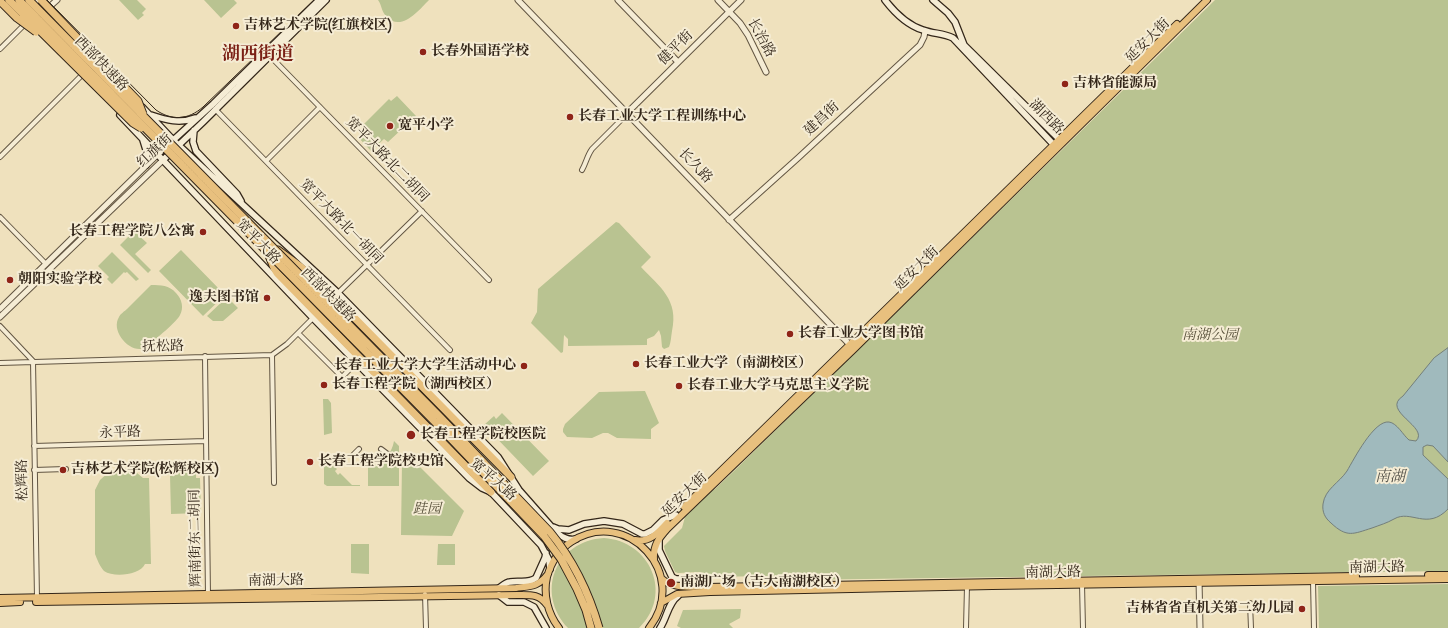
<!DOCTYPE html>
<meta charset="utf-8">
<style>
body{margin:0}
canvas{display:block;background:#efe1bd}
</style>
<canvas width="1448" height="628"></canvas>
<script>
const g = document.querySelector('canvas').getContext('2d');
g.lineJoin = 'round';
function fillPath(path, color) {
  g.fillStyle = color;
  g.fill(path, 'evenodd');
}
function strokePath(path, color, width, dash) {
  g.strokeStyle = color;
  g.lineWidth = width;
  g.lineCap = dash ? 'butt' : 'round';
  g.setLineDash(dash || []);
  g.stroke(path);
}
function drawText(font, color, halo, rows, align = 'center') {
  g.font = font + ' "IM FELL Great Primer","Noto Serif SC",serif';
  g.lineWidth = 4;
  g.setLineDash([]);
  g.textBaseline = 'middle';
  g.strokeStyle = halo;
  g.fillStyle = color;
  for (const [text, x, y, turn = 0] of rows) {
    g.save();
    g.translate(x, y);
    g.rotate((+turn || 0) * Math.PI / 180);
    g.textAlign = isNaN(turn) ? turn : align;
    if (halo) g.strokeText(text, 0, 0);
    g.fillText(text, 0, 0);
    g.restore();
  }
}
fillPath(new Path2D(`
 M119,0H137L146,9L142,13L144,15L138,20Z
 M204,0H234L237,3L221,18Z
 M378,0H429C419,10 401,33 386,16C381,11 382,5 378,0Z
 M1215,0H1448V571L792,580L771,576L705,577L703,573L699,572L678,573L675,572L665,551L664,546L682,528L685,517L710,492L715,489L735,470Z
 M397,96L416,116L388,142L384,139L371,151L358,137L365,130L362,126L389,99L391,101Z
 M616,222L619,223L651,257L641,267C660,287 679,300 672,331C671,337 671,342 669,347L664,349L662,347L661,336L659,330L654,336L647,339V345L568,346V339L564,335L563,352L561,353L531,323L537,312L538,289Z
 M134,231L147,243L135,254L151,270L148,273L120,245Z
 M181,250L225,295L203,316L159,271Z
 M112,252L139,279L136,281L127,272L125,273L124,272L112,284L107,279L109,277L98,266Z
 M151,285C161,285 169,285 176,293C182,299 184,308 180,315C177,322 155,339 149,345C135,359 109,333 119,317C120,314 125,311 127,309C135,301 143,293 151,285Z
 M227,297L238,308L223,321H213L207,316Z
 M645,391L659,423L651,429V439L617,438L608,433H603L592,438L567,437L563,432V429L565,424L599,392Z
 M323,399H328L331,403L332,433L324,435Z
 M502,413L549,461L533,476L484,425L494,416L496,419Z
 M394,441L399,446V486H368V464C383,462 391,456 394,441Z
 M324,456L337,469L335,471L338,475L340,473L352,485H360V486H327L324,484Z
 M412,459L464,511L452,536L401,535L402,461Z
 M165,465H196V478H200L201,513L171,514L170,475H165Z
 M125,468L137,473L143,478H149L151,564H145C140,575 114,578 104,571C100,567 97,559 95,554V490L100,480L109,472L116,469Z
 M604,538C650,541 674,594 639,628H568C535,593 555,541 604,538Z
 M351,544H369V574L351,573Z
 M438,544H455V565H437Z
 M1448,584V628H1319L1318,586Z
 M741,609L740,618L729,624L733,628H681L677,626L683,610Z`), '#b9c391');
const water = new Path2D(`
 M1448,348V462L1433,446L1427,445L1423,447V455L1448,479V509C1427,531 1411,509 1394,519C1387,523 1380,525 1372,528C1353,534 1347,538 1331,523C1325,518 1322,512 1323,504C1325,489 1339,483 1347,471C1354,459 1374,420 1389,422C1397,423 1403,435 1409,440L1416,441C1430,427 1380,411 1403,396L1434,358Z`);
fillPath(water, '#a0babd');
strokePath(water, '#747f7b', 1);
const minor = new Path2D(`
 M0,49L25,24
 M270,56L489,280
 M215,109L450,350
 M0,157L81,76
 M266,161L320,107
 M582,170C586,163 587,156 592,149L627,114
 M0,217L46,264
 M338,293L422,211
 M0,326L33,361L37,598
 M298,333L342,377L354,365
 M272,355L274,483
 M205,356L208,596
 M0,363L272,355L287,344L313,318
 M34,446L206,441
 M381,449L389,455
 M353,455L359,449
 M34,470L66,469
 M1313,581L1314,628
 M1082,584L1083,628
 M425,594L426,628
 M1250,603L1251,628
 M966,628L967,586`);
const tertiary = new Path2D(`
 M518,0L852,347
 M618,0L678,62
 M718,0L740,23L748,35L766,72
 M47,9L57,0
 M627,114L631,109L741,0
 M729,220L798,158L920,45L924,37L925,31
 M0,309L158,154
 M0,317L163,160
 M1199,579L1200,628`);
const secondary = new Path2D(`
 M34,0L100,66
 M885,0C895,13 907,25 923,30C934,34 943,33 953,38L1054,145H1059V139L964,45L955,22L948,13L933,0
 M142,107L173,140L338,293L498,457L519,490L556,532C562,537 568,541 576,539
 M120,115L313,318L469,478L482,488L491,492L541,545L549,560L550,569
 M151,115C166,120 180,124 195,118
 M194,130L193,142L196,151L237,194L241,201
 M143,140L147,153L146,165
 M158,154L213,104L319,0
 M163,160L203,122L326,0
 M553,527L558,529L569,530L584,524L604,521L623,524L642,534H645L653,530L663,520L676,515
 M659,540V550L672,577L676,579H698L706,587
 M499,588C502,586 506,582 510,582C519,580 528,584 536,578L545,558L546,553
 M499,595L508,602H524L534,607L546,628
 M660,628C667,618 668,603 678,596`);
const primary = new Path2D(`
 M684,507L1177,24
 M635,540C649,543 658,533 667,523
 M654,559C653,545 659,538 668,528L854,349L1207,0
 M1428,575H1448
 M662,579C673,589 692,586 706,587L1356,576
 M0,598L516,588C531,586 538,587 548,574
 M36,602L518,595C531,595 539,594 547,605
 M0,603L20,602
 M661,603L677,594L710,592L992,586L1448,579
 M559,628C548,614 543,595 547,577C551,563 559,550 571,542C627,505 691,575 649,628`);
const trunk = new Path2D(`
 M278,250L301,267L328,291L511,477
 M268,253L274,268L277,273L491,492`);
strokePath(minor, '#625542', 6);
strokePath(tertiary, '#625542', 7);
strokePath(secondary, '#332619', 8);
strokePath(primary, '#332619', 8);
strokePath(trunk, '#332619', 9);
strokePath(minor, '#f5ecd4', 4);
strokePath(tertiary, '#f5ecd4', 5);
strokePath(secondary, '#f5ecd4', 5.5);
strokePath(primary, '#e8c07e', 6);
strokePath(trunk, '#e8c07e', 7);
strokePath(new Path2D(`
 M47,0L156,110C172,121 188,120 203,107L314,0`), '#332619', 1);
const trunkBridge = new Path2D(`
 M9,0L133,123L141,128
 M19,0L436,423L544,536L561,559L577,589L586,610L591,628
 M29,0L441,418L550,532C573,560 589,593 599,628
 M41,0L138,101L143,114
 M0,1L17,18L36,32`);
strokePath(trunkBridge, '#332619', 9, []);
strokePath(trunkBridge, '#e8c07e', 7);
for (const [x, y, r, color] of [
 [236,26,4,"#8f2418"],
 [423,52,4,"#8f2418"],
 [1065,84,4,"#8f2418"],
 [570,117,4,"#8f2418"],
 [390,126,4,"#8f2418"],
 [203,232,4,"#8f2418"],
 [10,280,4,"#8f2418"],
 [267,298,4,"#8f2418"],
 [790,334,4,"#8f2418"],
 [636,364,4,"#8f2418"],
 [524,366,4,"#8f2418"],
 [324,385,4,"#8f2418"],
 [679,386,4,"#8f2418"],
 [411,435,5,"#8f2418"],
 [310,462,4,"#8f2418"],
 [63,470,4,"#8f2418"],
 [671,583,5,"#8f2418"],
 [1302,609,4,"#8f2418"]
]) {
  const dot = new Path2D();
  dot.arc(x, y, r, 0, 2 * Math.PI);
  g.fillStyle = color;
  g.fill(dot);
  strokePath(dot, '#f5ecd4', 1.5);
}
drawText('bold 14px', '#332619', '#f5ecd4', [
 ["吉林艺术学院(红旗校区)",244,26],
 ["长春外国语学校",431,52],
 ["吉林省能源局",1073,84],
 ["长春工业大学工程训练中心",578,117],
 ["宽平小学",398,126],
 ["长春工程学院八公寓",195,232,"right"],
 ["朝阳实验学校",18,280],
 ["逸夫图书馆",259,298,"right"],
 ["长春工业大学图书馆",798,334],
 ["长春工业大学（南湖校区）",644,364],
 ["长春工业大学大学生活动中心",516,366,"right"],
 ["长春工程学院（湖西校区）",332,385],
 ["长春工业大学马克思主义学院",687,386],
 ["长春工程学院校医院",420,435],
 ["长春工程学院校史馆",318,462],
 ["吉林艺术学院(松辉校区)",71,470],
 ["南湖广场（吉大南湖校区）",680,583],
 ["吉林省省直机关第二幼儿园",1294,609,"right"]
], 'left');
drawText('14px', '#332619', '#f5ecd4', [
 ["长治路",761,38,61],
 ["延安大街",1148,41,-45],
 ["健平街",676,48,-45],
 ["西部快速路",101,64,46],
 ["湖西路",1046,117,45],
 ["建昌街",822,119,-43],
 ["红旗街",155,151,-43],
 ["宽平大路北二胡同",387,160,46],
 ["长久路",695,166,46],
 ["宽平大路北一胡同",341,222,46],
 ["宽平大路",258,242,46],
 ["延安大街",917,269,-45],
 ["西部快速路",328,295,45],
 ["抚松路",163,347,-1],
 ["永平路",120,433,-2],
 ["松辉路",23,480,-91],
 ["宽平大路",493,480,41],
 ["延安大街",685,495,-44],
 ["辉南街东二胡同",196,538,-91],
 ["南湖大路",1377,568,-1],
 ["南湖大路",1053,573,-1],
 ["南湖大路",276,581,-1]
]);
drawText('italic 14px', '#544d37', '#f5ecd4', [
 ["南湖公园",1210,336],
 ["跬园",427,510]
]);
drawText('italic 15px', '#54524a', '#f5ecd4', [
 ["南湖",1390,477]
]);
drawText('bold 18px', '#7a1f14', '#f5ecd4', [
 ["湖西街道",258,55]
]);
</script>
